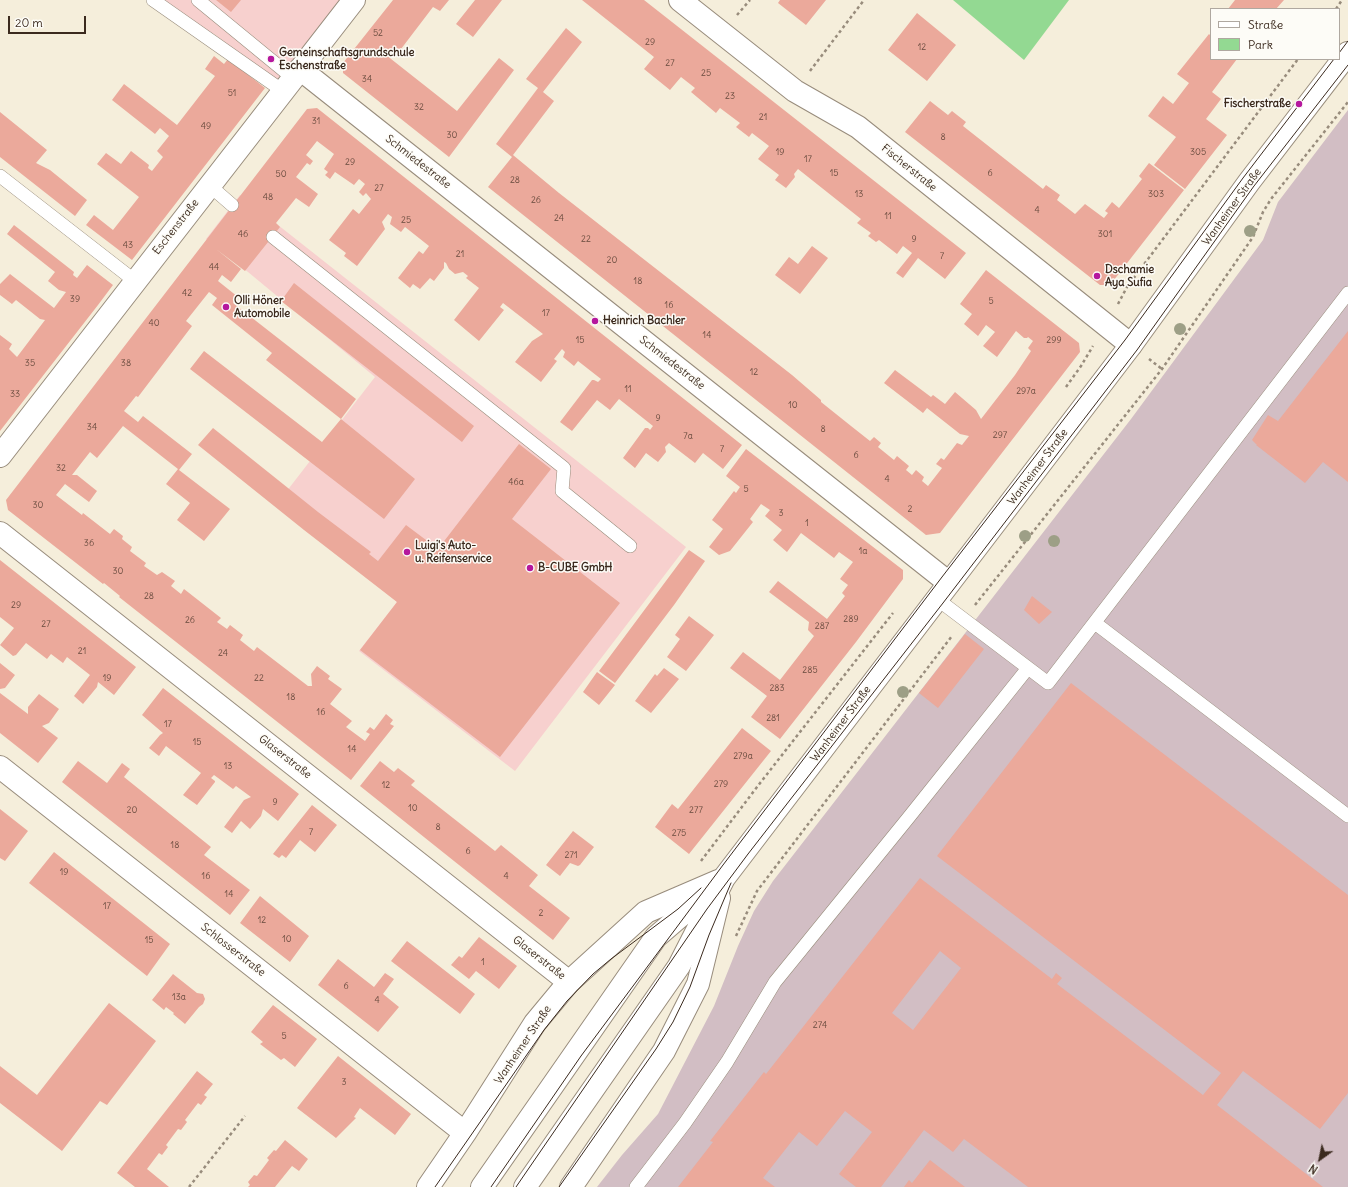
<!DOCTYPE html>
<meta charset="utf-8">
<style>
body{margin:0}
#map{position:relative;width:1348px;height:1187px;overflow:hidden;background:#f5eedb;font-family:Delius,sans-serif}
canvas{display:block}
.legend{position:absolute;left:1210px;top:8px;width:130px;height:52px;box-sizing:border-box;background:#fdfcf7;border:1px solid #afa8a0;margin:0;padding:5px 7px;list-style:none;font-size:12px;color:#3b2a1e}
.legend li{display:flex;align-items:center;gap:8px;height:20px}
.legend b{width:20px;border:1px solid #afa8a0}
.north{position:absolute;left:1300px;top:1139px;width:40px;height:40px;-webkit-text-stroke:3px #fdfcf7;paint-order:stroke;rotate:213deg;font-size:11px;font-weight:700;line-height:16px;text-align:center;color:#3b2a1e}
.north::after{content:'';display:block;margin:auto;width:14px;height:18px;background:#3b2a1e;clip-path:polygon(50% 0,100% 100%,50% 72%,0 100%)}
.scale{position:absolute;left:8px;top:16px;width:78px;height:18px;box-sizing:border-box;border:2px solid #3b2a1e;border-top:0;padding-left:5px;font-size:12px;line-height:14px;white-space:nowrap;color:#3b2a1e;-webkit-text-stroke:3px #fdfcf7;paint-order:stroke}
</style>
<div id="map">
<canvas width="1348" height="1187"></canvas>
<ul class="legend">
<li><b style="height:5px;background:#fff"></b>Straße</li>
<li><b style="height:11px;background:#93d992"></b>Park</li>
</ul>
<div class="north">N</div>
<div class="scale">20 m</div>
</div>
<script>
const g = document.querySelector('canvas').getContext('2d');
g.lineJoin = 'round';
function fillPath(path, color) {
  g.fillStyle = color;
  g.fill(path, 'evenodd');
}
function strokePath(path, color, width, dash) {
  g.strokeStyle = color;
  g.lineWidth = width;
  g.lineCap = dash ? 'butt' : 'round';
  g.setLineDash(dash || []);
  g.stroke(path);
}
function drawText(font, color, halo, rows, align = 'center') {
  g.font = font + ' Delius,sans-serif';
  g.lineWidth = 3;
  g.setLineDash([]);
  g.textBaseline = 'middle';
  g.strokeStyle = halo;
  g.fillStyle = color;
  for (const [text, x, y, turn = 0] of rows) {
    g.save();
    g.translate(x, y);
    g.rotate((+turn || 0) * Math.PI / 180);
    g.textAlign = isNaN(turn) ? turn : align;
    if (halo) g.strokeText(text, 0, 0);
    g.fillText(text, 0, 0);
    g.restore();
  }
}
fillPath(new Path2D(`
 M160,0H342L278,83L214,34L199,30Z
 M240,195L686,547L515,771L359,651L397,602L276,505L375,377L248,272L206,239Z`), '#f7d0ce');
fillPath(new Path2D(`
 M1348,110V1187H597L622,1155L658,1114L714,1006L738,946L754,911L773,881L1131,419L1263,240L1278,202Z`), '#d2bec4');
fillPath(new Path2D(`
 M953,0H1069L1024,60Z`), '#93d992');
fillPath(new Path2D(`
 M216,0H241L231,12Z
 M393,0H449L440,11L433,7L401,49L397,51L391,49L386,55L457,111L499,58L514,70L449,157L343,73V63Z
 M475,0H502L473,37L456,24Z
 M582,0H644L966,253L945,279L918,258L903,278L896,273L912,253L903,246L897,254L879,240L876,242L868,236L871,233L857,223L861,219L798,169L794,174L795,177L786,188L775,180L779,175L758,159L769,146L752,133L749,137L736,127L740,123L720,108L716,113L691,92L695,88L681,77L670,90L644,69L654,57Z
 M780,0H826L806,25L778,3Z
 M1235,0H1284L1276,9H1228Z
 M917,13L956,45L927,81L888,50Z
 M566,28L582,42L543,92L554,101L513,155L559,193L792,375L821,400V402L851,426L870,441L874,437L881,443L878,447L894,460L897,456L909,466L906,470L912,475L916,470L924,477L922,481L928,486L942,468L936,464L941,458L944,460L957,443L962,445L969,436L960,434L927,408L923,413L884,383L895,370L931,397L933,395L945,404L955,392L976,410L981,419L1015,375L1031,351L1028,348L1033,341L1028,337L1027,338H1024L1016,331L997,357L983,346L995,332L986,325L978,336L964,324L972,314L960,304L986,270L1079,343L1080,352L940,533L926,535L488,187L512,157L496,144L538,88L526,79Z
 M1209,34L1211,36V59H1237L1212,92L1221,99L1206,119L1227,135L1185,189L1154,165L1176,137L1148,116L1163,96L1173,104L1189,83L1177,74Z
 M214,56L224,64L228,59L265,88L132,260L86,225L94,215L113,230L139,197L97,164L106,153L121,164L131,151L149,165L148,168L152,171L163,157L157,151L169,136L160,128L155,134L112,100L124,84L177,125L215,76L205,69Z
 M930,101L948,115L952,111L966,122L963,126L1043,189L1046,185L1060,195L1057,200L1075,214L1085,204L1104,218L1108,213L1105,211L1112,202L1119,208L1142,179L1139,176L1149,163L1184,190L1110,285H1100L905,132Z
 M317,108L742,445L723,469L703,453L695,463L669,443L665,447L666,452L658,462L646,453L635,468L623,458L645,428H648L650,430L653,426L619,399L610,410L597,400L572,431L560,422L592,380H594L598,382L601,379L578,361L574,366L563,357L565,352L562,349L554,359L557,361L541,382L527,371L536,360L527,371L515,362L532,341L543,334L503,303L500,307L504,310L479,341L454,320L479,288L466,278L468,276L463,272L455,274L449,269L446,263L444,262V268L434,281L430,278L420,289L413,284L410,288L398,278L419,251L423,254L429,246L405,227L401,232L390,224L392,217L388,214L382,222L385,229L357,266L344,256L346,253L329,240L353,209L359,214L371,199L366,193L363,196L359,192L365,184L359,179L354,185L335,172L330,179L325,175L328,172L324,169L334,154L317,141L306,155L313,161L310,165L307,163L296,177L318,194L309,207L296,198L276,223L280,227L245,271L216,249L241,269L231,282L222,275L218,281L238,297L233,303L356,399L341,419L266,360L272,353L212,305L217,298L209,292L186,321L192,326L138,397L136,396L124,411L138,422L143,416L192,454L179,470L230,509L204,541L177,520L190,503L166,484L178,469L123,426L97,458L90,452L72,475H77L97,491L89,502L65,484L56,495L82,515L83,513L110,534L114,529L123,536L122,539L132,547L130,551L146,563L144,566L157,575L162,572L175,581L171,586L181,594L184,589L221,618L217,622L227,629L230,625L243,635L240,640L254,651L257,647L308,686H312L311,674L317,666L330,676L328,679L342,689L330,704L352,721L346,727L365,741L370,734L366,732L370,727L374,730L386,714L393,720L390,724L394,726L351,780L119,597L120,596L104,583L103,584L8,510L6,500L307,109Z
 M0,112L47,150L36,163L50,170L87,200L75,216L0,157Z
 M14,225L74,272L73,275L77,278L87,265L113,285L98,305L0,431V335L12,344L9,349L17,357L45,320L40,319L16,300L12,304L0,295V284L10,274L54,308L66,292L59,290L48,281L55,272L7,234Z
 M812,246L828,258L800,294L775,275L789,257L798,264Z
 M294,283L474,426L462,442L281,301Z
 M1348,331V482L1323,462L1305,483L1256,445H1257L1252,440L1268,415L1278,421Z
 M204,351L322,442L341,419L415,479L384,519L190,369Z
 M213,428L318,512L371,552L369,554L378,561L406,525L438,549L519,444L551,469L512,519L620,603L500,757L360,650L397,602L304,530L198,445Z
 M746,449L903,570V579L856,642L780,739L751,717L767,696L730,668L743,652L780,680L814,636L808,630L809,622L769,592L778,581L827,619L845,596L842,593L848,585L840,579L853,562L839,552L834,558L801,533L787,552L773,540L782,530L765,516L770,510L761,504L750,519L753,522L730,551L719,555L709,547L723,529L712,520L734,491L736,493L740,487L726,476Z
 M689,550L705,561L674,605L615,683L599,671Z
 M0,560L136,667L114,695L98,682L97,687L83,704L74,696L90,675L67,657L63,663L51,654L47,659L26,643L16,655L13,656L0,645L14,628L0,617Z
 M1032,596L1052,612L1039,624L1024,610Z
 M689,616L714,635L686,671L667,657L680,639L675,635Z
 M965,634L984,649L938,708L919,693Z
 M0,663L15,675L5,688L0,689Z
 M664,668L679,679L651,713L635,701L655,674L657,676Z
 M597,672L615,685L599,705L583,692Z
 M1071,683L1348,895V1093L1320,1129L1243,1071L1217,1105L1323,1187H1028L964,1139L953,1152L924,1130L881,1187H856L839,1174L872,1132L845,1111L817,1146L799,1132L763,1178L775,1187H678L713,1142L710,1141L764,1072L766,1074L920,878L1052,979L1056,973L1062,978L1057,984L1203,1095L1221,1073L937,856ZM940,951L961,968L913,1030L892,1013Z
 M163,688L299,794L278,821L263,809L261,816L250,829L241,821L232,833L224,827L244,800L251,797L236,786L233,789L214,775L211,778L215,781V782L197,805L183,795L201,773L166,746L159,756L149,748L160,735L163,733L142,715Z
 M0,693L28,714V707L39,694L59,709L49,723L42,726L58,738L38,763L0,733Z
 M742,728L771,751L689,854L655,827L672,804L678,809Z
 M78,761L107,783L122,763L130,769L124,777L211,847L204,855L250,890L230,915L62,782Z
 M380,761L394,772L398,768L415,781L411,785L495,851L501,845L538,875L529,886L570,918L553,940L360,786Z
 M312,805L337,825L315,852L300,840L286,858L282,855L279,858L273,854Z
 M0,809L28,831L5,861L0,858Z
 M573,831L594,847L580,865L578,866L570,863L560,876L546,865Z
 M54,852L170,944L147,976L29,883Z
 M260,896L309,936L290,962L240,923Z
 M479,937L517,966L499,989L476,971L469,979L451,965L459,956L462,958Z
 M407,941L475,994L460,1014L391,961Z
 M338,959L374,987L385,973L394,979L383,994L399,1007L378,1032L318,985Z
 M173,974L197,993L203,994L205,999L203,1004L199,1007L185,1024L173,1014L174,1013L166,1007L164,1010L152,1000Z
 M109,1003L156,1041L107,1105L100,1101L62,1151L0,1103V1066L37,1095Z
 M273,1005L317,1039L295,1067L284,1058L281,1060L260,1044L263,1042L251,1032Z
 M338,1056L411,1114L395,1135L360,1108L354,1117L356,1118L336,1138L297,1108Z
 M197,1071L213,1084L204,1095L207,1097L201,1105L198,1103L185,1120L187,1122L181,1130L178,1129L166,1145L168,1147L162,1155L159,1153L147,1169L169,1187H135L117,1173Z
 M285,1140L308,1159L299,1171L292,1166L275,1187H248L250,1185L248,1182L254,1175L257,1176L269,1160L267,1158L274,1150L276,1151Z
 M930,1160L965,1187H904L909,1180L912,1183Z`), '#eba99b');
const service = new Path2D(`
 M153,0L283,91
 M198,0L293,78
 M0,176L135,281
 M209,185L232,205
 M273,237L564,468L562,491L630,546
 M937,599L1048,683L1348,293
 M1095,623L1348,816
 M636,1187L685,1123L727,1062L775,982L909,817L1028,668`);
const minor = new Path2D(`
 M680,0L795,91L858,127L1131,345
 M300,69L949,583
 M0,456L354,0
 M0,533L569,982
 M0,767L465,1133
 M428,1187L465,1133L535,1023L569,982L646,912L718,881
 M571,1187L664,1051L698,984L719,898`);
const tertiary = new Path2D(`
 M482,1187L656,937L713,888
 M525,1187L679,966L724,878L1131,345L1249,182L1348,53`);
strokePath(service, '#988c7c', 14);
strokePath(minor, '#988c7c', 24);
strokePath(tertiary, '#988c7c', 24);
strokePath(new Path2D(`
 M1336,9L1342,0
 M737,15L750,0
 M810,71L864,0
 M1118,304L1127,287L1298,59
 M1149,359L1162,369
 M1066,387L1081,366L1093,346
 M975,605L1162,369L1253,237L1263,212L1271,199L1348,102
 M701,861L757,787L893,613
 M736,936L757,891L952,636
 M189,1187L245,1116`), '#988c7c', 2.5, [3, 3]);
strokePath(service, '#fff', 13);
strokePath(minor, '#fff', 22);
strokePath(tertiary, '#fff', 22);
strokePath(new Path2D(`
 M1339,53L1348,41
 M435,1187L544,1030L567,1001L593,974L611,959L678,909L701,888
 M491,1187L581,1056L723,865L942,577L1125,340L1243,178L1334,59
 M516,1187L707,909L748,854L943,603L1137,350L1254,186L1348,65
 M559,1187L656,1049L673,1022L690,987L709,935L731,883`), '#3b2a1e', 1);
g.fillStyle = '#9d9f86';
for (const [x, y] of [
 [1250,231],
 [1180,329],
 [1025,536],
 [1054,541],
 [903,692]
]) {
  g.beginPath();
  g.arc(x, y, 6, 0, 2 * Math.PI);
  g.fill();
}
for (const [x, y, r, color] of [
 [271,59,4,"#b5179e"],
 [1299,104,4,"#b5179e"],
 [1097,276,4,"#b5179e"],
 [226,307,4,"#b5179e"],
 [595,321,4,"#b5179e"],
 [407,552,4,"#b5179e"],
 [530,568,4,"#b5179e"]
]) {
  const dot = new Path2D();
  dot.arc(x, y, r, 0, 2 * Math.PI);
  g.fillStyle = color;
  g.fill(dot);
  strokePath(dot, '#fdfcf7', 1.5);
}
drawText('9px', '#674a3d', null, [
 ["52",378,33],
 ["29",650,42],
 ["12",922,47],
 ["27",670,63],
 ["25",706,73],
 ["34",367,79],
 ["51",232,93],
 ["23",730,96],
 ["32",419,107],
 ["21",763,117],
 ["31",316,121],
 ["49",206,126],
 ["30",452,135],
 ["8",943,137],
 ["19",780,152],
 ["305",1198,152],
 ["17",808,159],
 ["29",350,162],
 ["15",834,173],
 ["6",990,173],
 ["50",281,174],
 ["28",515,180],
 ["27",379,188],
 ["13",859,194],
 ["303",1156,194],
 ["48",268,197],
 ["26",536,200],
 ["4",1037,210],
 ["11",888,216],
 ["24",559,218],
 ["25",406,220],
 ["46",243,234],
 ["301",1105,234],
 ["22",586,239],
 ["9",914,239],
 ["43",128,245],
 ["21",460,254],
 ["7",942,256],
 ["20",612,260],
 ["44",214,267],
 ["18",638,281],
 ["42",187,293],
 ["39",75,299],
 ["5",991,301],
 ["16",669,305],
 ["17",546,313],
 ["40",154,323],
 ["14",707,335],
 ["15",580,340],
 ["299",1054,340],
 ["35",30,363],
 ["38",126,363],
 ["12",754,372],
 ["11",628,389],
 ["297a",1026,391],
 ["33",15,394],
 ["10",793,405],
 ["9",658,418],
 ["34",92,427],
 ["8",823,429],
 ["297",1000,435],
 ["7a",688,436],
 ["7",722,449],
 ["6",856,455],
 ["32",61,468],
 ["4",887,479],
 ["46a",516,482],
 ["5",746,489],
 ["30",38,505],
 ["2",910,509],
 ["3",781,513],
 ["1",807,523],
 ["36",89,543],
 ["1a",863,551],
 ["30",118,571],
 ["28",149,596],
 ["29",16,605],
 ["289",851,619],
 ["26",190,620],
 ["27",46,624],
 ["287",822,626],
 ["21",82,651],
 ["24",223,653],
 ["285",810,670],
 ["19",107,678],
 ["22",259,678],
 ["283",777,688],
 ["18",291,697],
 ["16",321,712],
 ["281",773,718],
 ["17",168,724],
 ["15",197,742],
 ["14",352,749],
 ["279a",743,756],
 ["13",228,766],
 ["279",721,784],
 ["12",386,785],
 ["9",275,802],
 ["10",413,808],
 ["20",132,810],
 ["277",696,810],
 ["8",438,827],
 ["7",311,832],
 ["275",679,833],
 ["18",175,845],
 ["6",468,851],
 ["271",571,855],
 ["19",64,872],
 ["16",206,876],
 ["4",506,876],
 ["14",229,894],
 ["17",107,906],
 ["2",541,913],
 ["12",262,920],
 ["10",287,939],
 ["15",149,940],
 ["1",483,962],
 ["6",346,986],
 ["13a",179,997],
 ["4",377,1000],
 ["274",820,1025],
 ["5",284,1036],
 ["3",344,1082]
]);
drawText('bold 11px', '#3b2a1e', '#fdfcf7', [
 ["Gemeinschaftsgrundschule",279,53],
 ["Eschenstraße",279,66],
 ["Fischerstraße",1291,104,"right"],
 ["Dschamie",1105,270],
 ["Aya Sufia",1105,283],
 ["Olli Höner",234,301],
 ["Automobile",234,314],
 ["Heinrich Bachler",603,321],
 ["Luigi's Auto-",415,546],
 ["u. Reifenservice",415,559],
 ["B-CUBE GmbH",538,568]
], 'left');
drawText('11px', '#3b2a1e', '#fdfcf7', [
 ["Schmiedestraße",418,162,38],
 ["Fischerstraße",909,168,39],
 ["Wanheimer Straße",1232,207,-54],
 ["Eschenstraße",176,227,-52],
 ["Schmiedestraße",672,363,38],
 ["Wanheimer Straße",1038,467,-53],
 ["Wanheimer Straße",841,724,-53],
 ["Glaserstraße",285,757,38],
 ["Schlosserstraße",233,950,38],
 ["Glaserstraße",539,958,38],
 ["Wanheimer Straße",523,1045,-56]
]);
</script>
